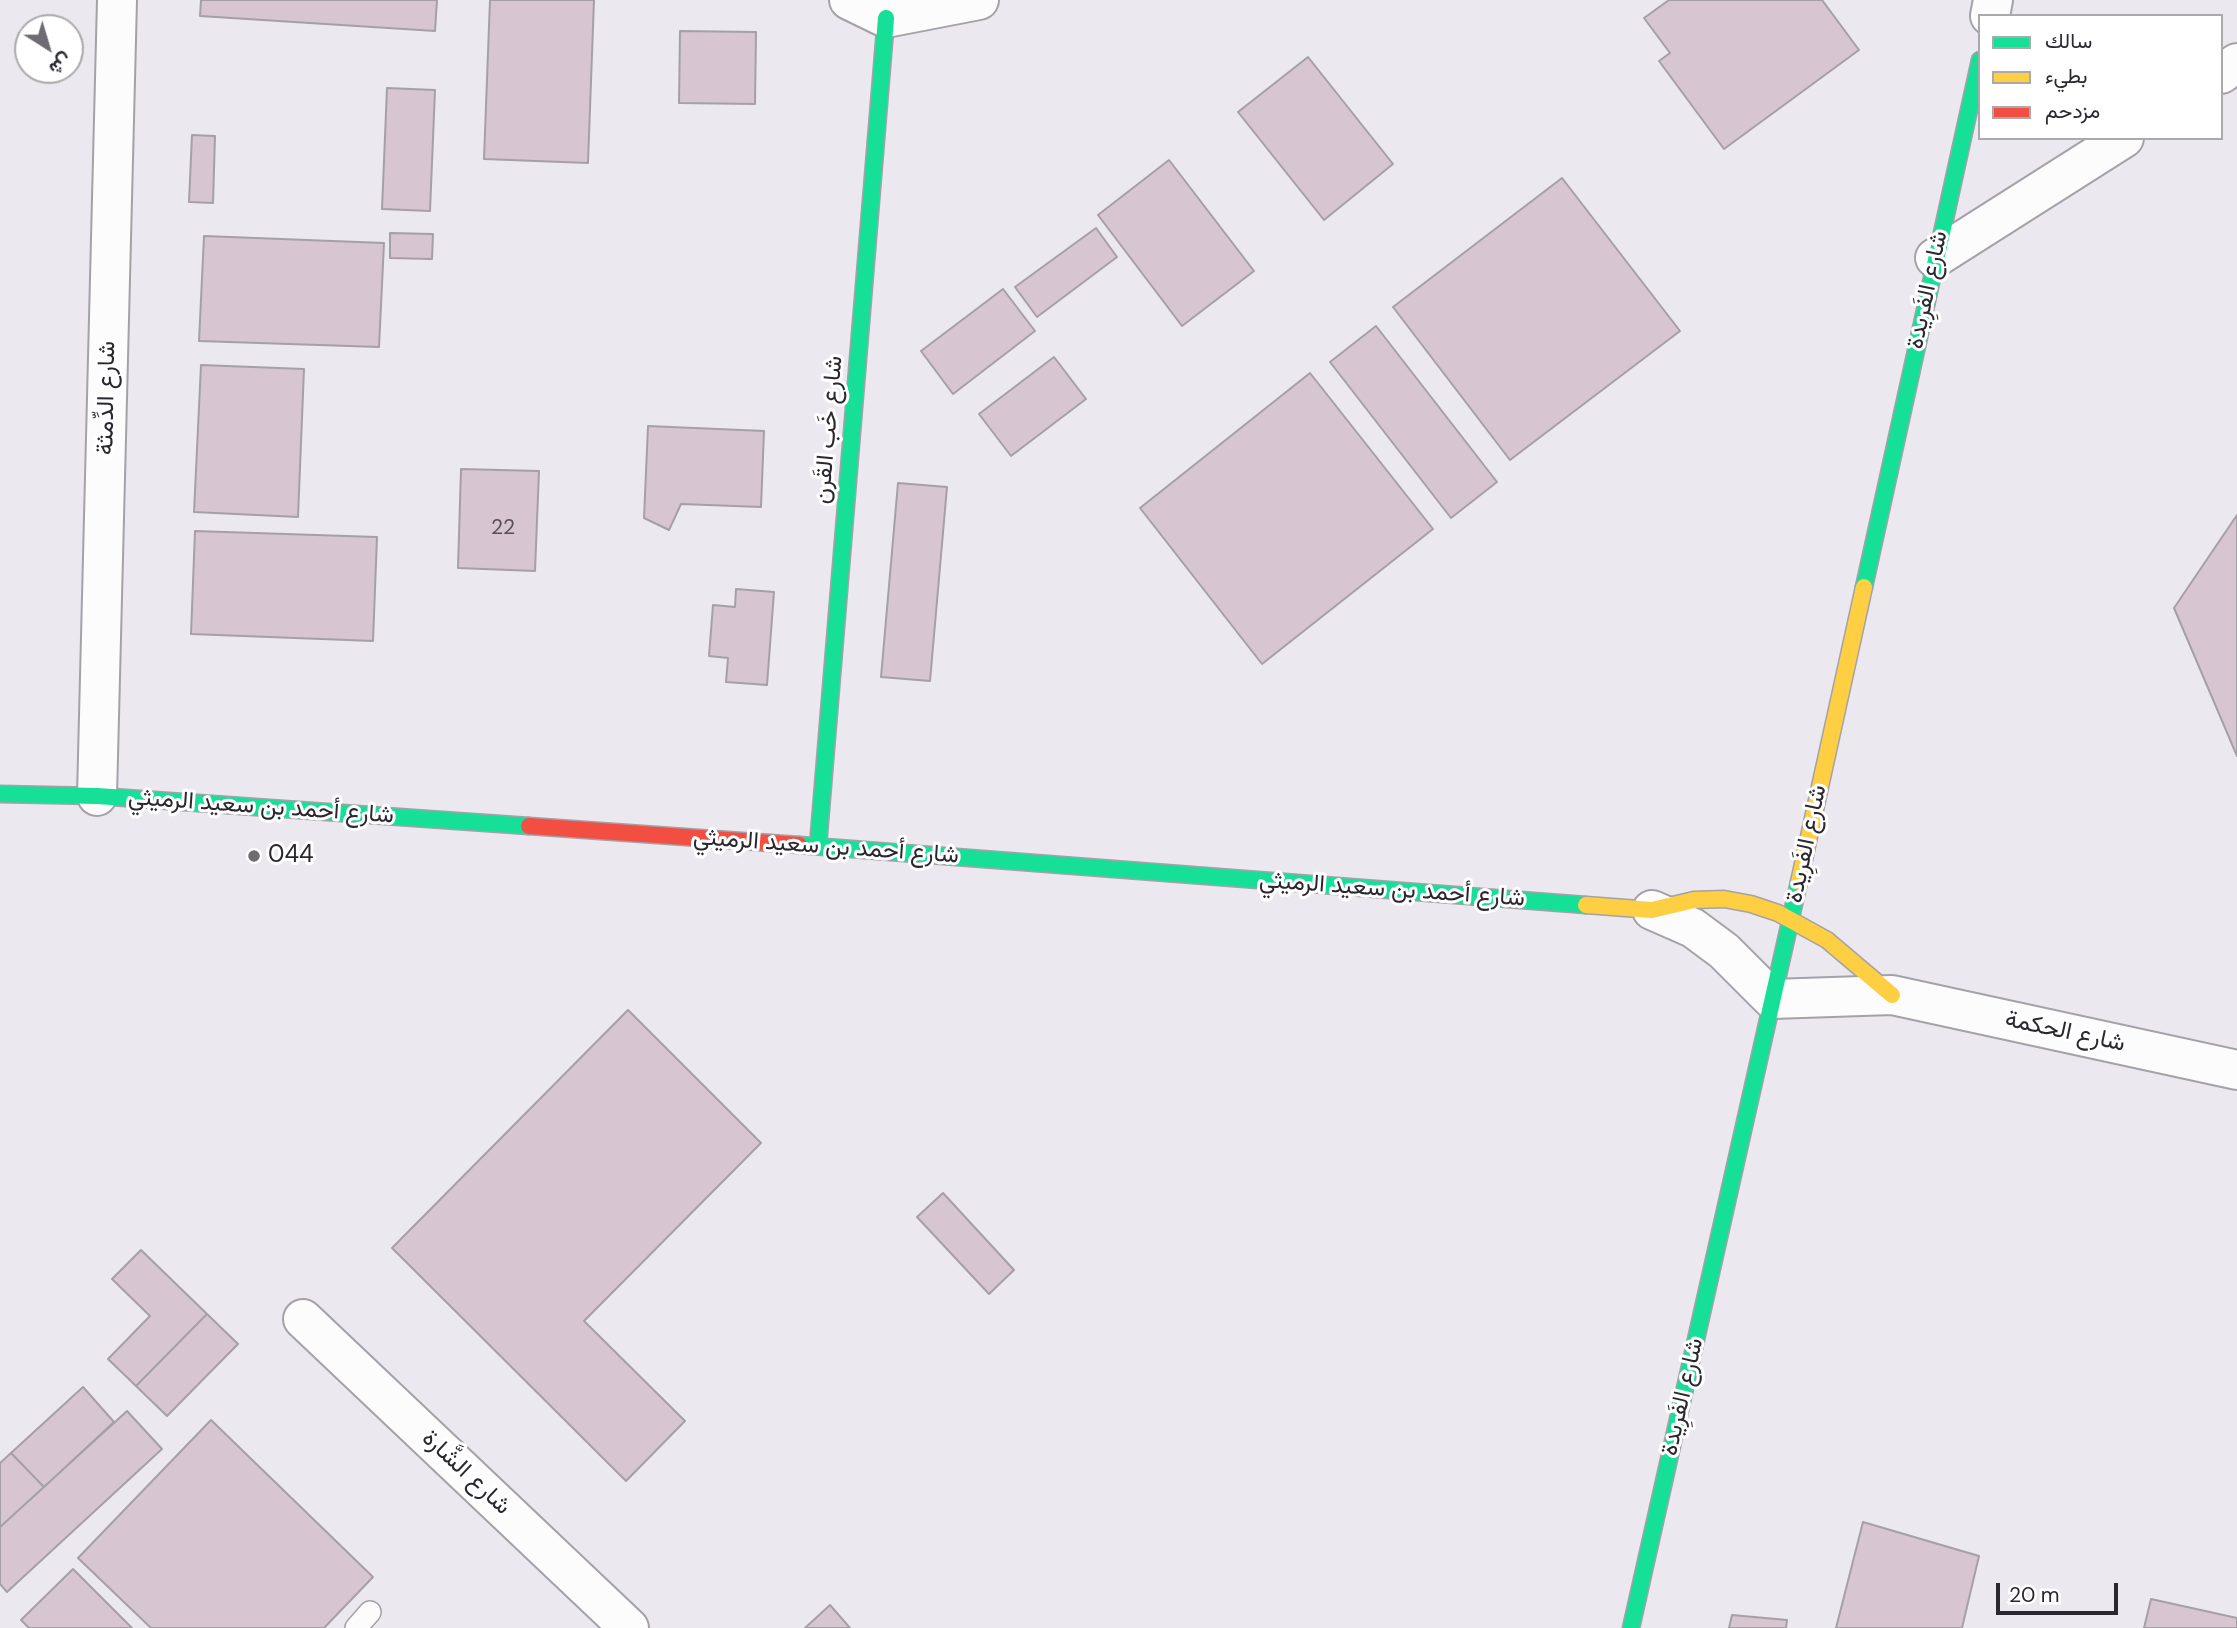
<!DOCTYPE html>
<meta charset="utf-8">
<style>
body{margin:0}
#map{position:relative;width:2237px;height:1628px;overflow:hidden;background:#ebe8f0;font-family:"DM Sans",Vazirmatn,sans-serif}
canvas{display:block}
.legend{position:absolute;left:1978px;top:14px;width:245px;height:126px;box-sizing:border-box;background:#fff;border:2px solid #aaa9ab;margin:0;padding:9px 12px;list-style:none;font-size:21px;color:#2a282e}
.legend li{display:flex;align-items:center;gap:14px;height:35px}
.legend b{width:35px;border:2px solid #aaa9ab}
.north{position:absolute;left:14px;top:14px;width:70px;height:70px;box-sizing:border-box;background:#fff;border:2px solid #aaa9ab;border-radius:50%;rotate:143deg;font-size:19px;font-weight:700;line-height:28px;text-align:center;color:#2a282e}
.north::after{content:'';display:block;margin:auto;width:24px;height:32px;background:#6e6b72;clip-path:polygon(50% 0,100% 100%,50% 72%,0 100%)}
.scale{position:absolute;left:1996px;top:1583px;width:122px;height:32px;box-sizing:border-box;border:4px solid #2a282e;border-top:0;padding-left:9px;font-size:21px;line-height:24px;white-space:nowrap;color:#2a282e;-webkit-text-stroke:5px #fff;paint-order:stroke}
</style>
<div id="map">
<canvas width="2237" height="1628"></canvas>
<ul class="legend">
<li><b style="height:9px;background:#16e098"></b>سالك</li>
<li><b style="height:9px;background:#ffcf43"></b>بطيء</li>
<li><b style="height:9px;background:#f24e42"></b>مزدحم</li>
</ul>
<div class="north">ش</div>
<div class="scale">20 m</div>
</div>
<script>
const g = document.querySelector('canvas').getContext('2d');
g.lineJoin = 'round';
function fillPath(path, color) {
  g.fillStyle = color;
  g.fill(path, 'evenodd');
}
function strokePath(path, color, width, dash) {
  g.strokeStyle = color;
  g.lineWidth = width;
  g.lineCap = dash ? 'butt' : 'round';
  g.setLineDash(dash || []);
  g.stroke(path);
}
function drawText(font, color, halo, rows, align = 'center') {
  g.font = font + ' "DM Sans",Vazirmatn,sans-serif';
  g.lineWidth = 6;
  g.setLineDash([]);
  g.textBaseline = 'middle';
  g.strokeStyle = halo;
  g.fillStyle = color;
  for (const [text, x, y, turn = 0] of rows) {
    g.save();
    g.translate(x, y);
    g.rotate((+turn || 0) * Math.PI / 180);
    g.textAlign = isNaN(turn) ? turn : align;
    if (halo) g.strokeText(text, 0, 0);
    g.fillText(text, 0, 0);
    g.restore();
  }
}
const building = new Path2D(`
 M201,0H437L435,31L200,16Z
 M490,0H594L588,163L484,159Z
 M1669,0H1822L1859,50L1724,149L1659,61L1670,53L1644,18Z
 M680,31L756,32L755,104L679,103Z
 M1308,57L1393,164L1324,220L1238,112Z
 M387,88L435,90L430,211L382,209Z
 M192,135L215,136L213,203L189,202Z
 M1169,160L1254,271L1182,326L1098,215Z
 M1562,178L1680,331L1510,460L1393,307Z
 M1096,228L1117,257L1037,317L1015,287Z
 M390,233L433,234L432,259L390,258Z
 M204,236L384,243L379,347L199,341Z
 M1003,289L1035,331L953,394L921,351Z
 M1376,326L1497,482L1451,518L1330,362Z
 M1054,357L1086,399L1011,456L979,414Z
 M201,365L304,369L298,517L194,512Z
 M1310,373L1433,529L1262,664L1140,508Z
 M648,426L764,431L761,507L681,504L669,530L644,518Z
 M461,469L539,471L535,571L458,568Z
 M898,483L947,487L930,681L881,677Z
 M2237,515V756L2174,608Z
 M195,531L377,537L373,641L191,634Z
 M736,589L774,592L767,685L726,682L728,658L709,656L713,605L735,607Z
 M628,1010L761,1143L584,1321L685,1421L626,1481L392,1248Z
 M943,1193L1014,1270L989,1294L917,1217Z
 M141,1250L207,1314L136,1386L108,1359L150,1316L112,1279Z
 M207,1314L238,1344L167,1416L136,1386Z
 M83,1387L114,1422L44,1487L11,1453Z
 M127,1411L162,1449L7,1592L0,1584V1527Z
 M211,1420L373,1577L324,1628H151L78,1558Z
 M11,1453L44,1487L0,1527V1463Z
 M1863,1522L1979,1556L1962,1628H1836Z
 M73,1569L132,1628H29L21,1620Z
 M2151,1599L2237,1618V1628H2144Z
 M830,1605L850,1628H805Z
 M1732,1615L1787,1620L1786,1628H1729Z`);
fillPath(building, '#d8c5d2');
strokePath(building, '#a4a0a5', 2);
const lane = new Path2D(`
 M356,1628L370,1612`);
const street = new Path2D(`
 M849,0L886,18L979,0
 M1990,16L1993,0
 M2221,74L2237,63
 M1935,258L2124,138
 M97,796L117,0
 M1652,910L1693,928L1724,951L1772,999L1892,995L2237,1070
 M303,1319L629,1628`);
const fast = new Path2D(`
 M1864,587L1980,60
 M0,794L97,796L529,826
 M799,845L1586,905
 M818,846L886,18
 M1631,1628L1799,882`);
const slow = new Path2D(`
 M1799,882L1864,587
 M1586,905L1652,910L1694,900L1724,899L1751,904L1778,913L1827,940L1892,995`);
const jam = new Path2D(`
 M529,826L799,845`);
strokePath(lane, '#a4a1a7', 24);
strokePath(street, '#a4a1a7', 42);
strokePath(fast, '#a4a1a7', 19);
strokePath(slow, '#a4a1a7', 19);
strokePath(jam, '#a4a1a7', 19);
strokePath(lane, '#fcfcfd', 21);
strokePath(street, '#fcfcfd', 38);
strokePath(fast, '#16e098', 16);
strokePath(slow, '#ffcf43', 16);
strokePath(jam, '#f24e42', 16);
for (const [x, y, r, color] of [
 [254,856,7,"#6e6b72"]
]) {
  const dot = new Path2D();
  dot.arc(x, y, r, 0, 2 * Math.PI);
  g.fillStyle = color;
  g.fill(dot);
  strokePath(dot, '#fff', 2.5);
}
drawText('21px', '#564f57', null, [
 ["22",503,528]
]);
drawText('24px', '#2a282e', '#fff', [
 ["شارع الفَرِيدة",1928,290,-78],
 ["شارع الدِّمثة",107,398,-89],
 ["شارع خَب القَرن",829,430,-85],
 ["شارع أحمد بن سعيد الرميثي",261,807,4],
 ["شارع الفَرِيدة",1807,844,-78],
 ["شارع أحمد بن سعيد الرميثي",826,847,4],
 ["شارع أحمد بن سعيد الرميثي",1392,890,4],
 ["شارع الحكمة",2065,1032,12],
 ["شارع الفَرِيدة",1683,1397,-77],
 ["شارع الشَّارة",466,1473,43]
]);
drawText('24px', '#2a282e', '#fff', [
 ["044",268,856]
], 'left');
</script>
